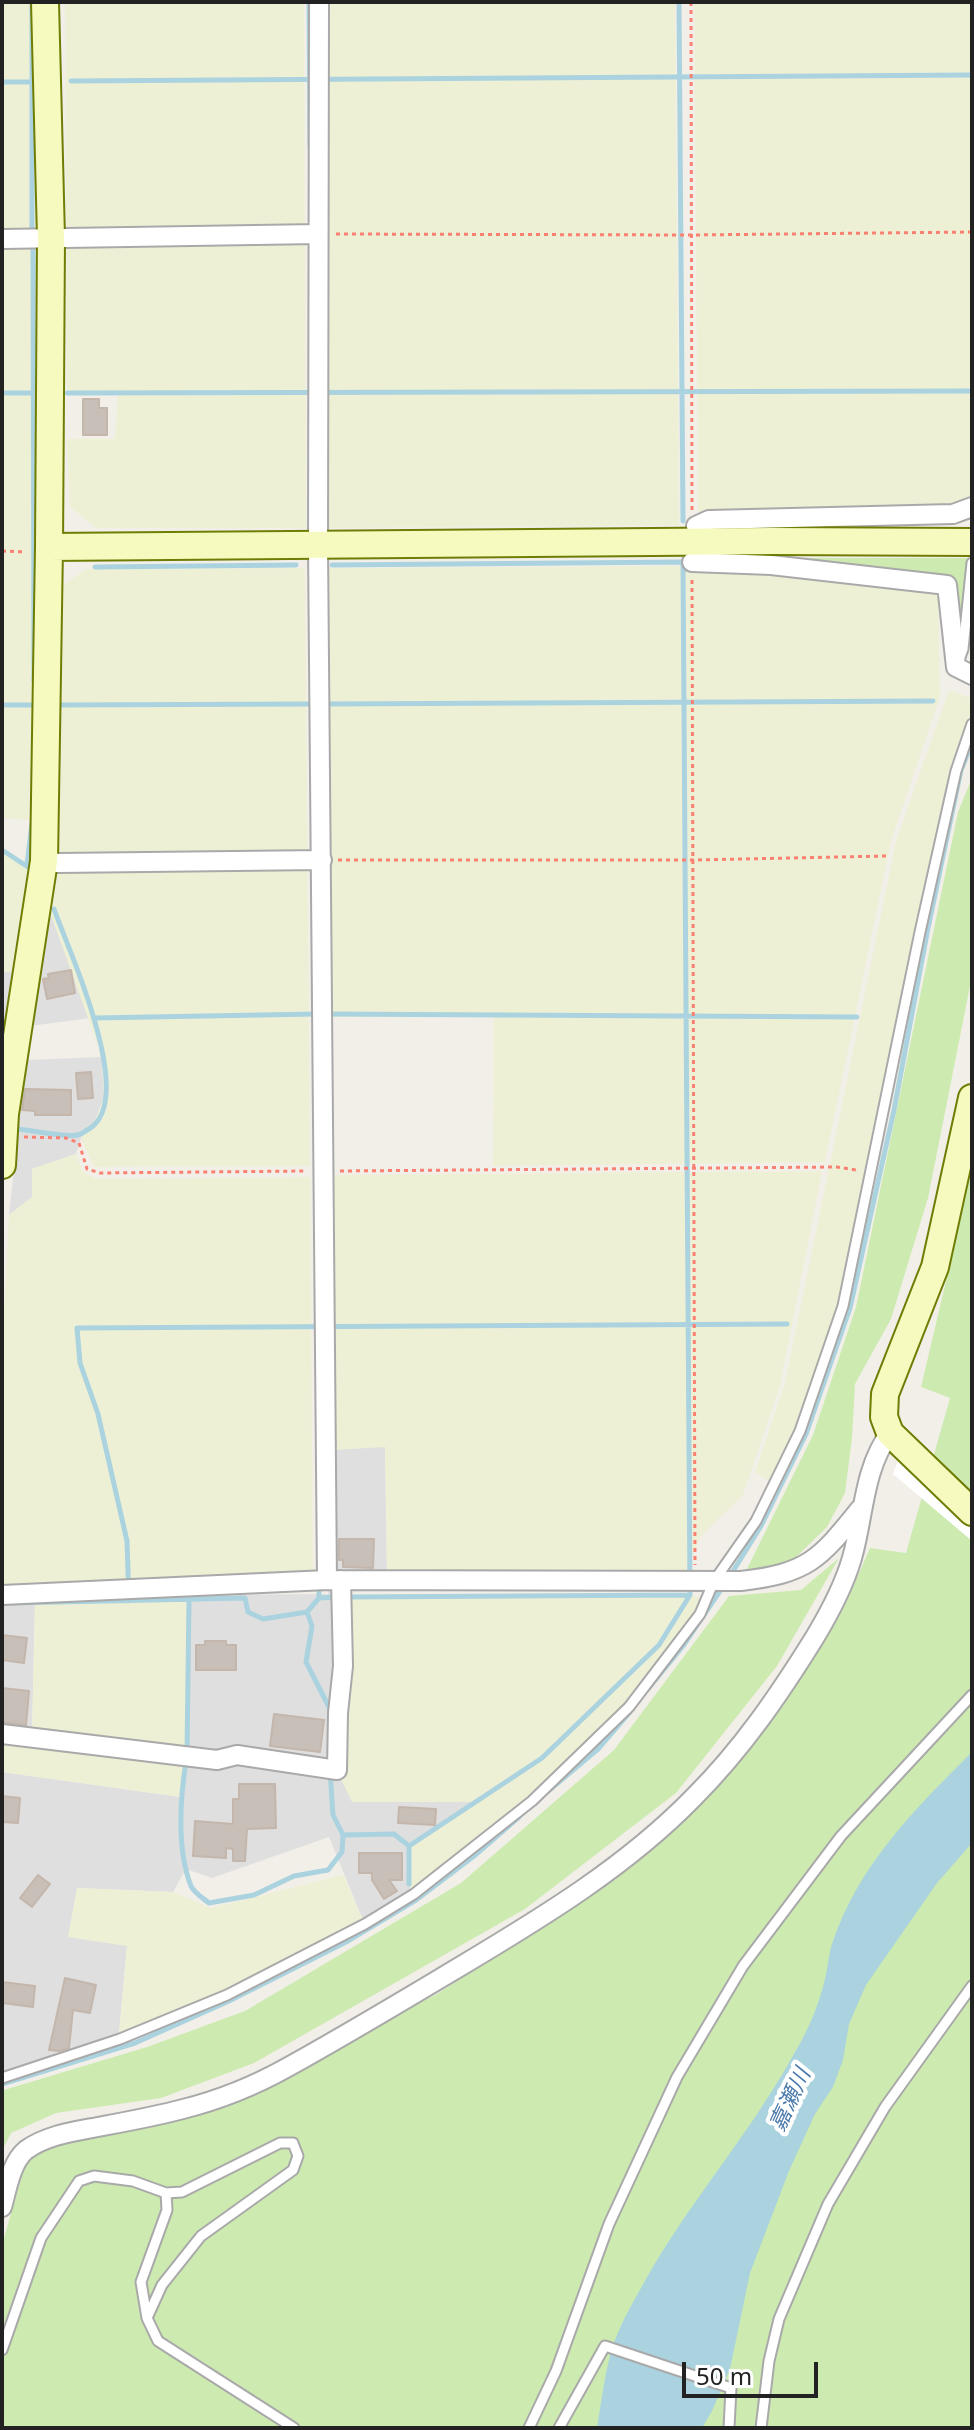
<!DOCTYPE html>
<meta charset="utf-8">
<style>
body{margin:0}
#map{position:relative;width:974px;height:2430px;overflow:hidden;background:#f2efe9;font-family:"Noto Sans",sans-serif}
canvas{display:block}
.frame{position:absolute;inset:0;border:4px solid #222;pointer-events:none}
.scale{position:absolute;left:682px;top:2362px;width:136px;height:36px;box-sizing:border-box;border:4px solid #222;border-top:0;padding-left:10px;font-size:24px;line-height:28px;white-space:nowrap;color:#222;-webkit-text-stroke:6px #fff;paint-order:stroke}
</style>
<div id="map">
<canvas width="974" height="2430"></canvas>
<div class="frame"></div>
<div class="scale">50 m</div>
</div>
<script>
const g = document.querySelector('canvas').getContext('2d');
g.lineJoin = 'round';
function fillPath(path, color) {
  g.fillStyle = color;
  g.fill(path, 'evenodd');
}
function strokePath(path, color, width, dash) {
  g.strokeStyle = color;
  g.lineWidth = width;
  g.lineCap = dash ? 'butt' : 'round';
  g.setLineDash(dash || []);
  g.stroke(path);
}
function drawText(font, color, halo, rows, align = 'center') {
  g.font = font + ' "Noto Sans","Noto Sans JP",sans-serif';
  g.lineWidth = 8;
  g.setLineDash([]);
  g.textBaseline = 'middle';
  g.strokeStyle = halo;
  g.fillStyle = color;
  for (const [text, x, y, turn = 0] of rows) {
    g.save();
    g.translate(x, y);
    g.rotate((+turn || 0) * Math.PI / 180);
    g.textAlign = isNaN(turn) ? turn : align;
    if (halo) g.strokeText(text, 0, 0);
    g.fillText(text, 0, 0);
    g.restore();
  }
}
fillPath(new Path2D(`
 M51,915L90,1018L30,1026Z
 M17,971L2,1051V972Z
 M102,1057L104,1098L95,1121L81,1138L76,1154L32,1169V1197L9,1215L26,1060Z
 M385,1446L387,1573L343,1576L352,1802H476L409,1846L412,1892L363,1920L329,1837L212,1878L186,1869L173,1892L77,1888L127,1946L119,2034L115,2045L2,2082V1772L181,1797L188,1743L189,1600L194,1595L328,1594L331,1450Z
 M35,1600L32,1734L2,1730V1601Z`), '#e0dfdf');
fillPath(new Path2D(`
 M2,2H35L36,223L30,231H2Z
 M65,2H304L306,528H96L70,507L67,439H115L118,393H67Z
 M325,2H675L679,525L325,528Z
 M694,2H972V500L945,508L698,515Z
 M2,248H28L37,257L38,821L2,818Z
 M677,566L698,571L799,574L938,593L940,697L891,841L825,1162L493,1166L494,1017H328L325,568Z
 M305,568L310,1166L94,1167L81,1138L95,1121L104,1098L102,1057L51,915L57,829L58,589L86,569Z
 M949,690L972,698V709L952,769L838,1307L797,1429L771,1482L755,1472L785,1383L896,841Z
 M2,848L31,865L17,971L2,972Z
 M76,1154L83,1172L96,1179L310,1177L313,1575L13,1586L2,1583V1348L9,1215L32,1197V1169Z
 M822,1171L780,1386L743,1495L700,1537L684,1575L387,1573L385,1447L331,1450L329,1175Z
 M690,1595L700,1598L697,1612L626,1702L530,1796L412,1892L409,1884V1846L474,1802H352L333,1762L345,1597Z
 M35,1600L45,1603L189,1600L188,1743L181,1797L2,1772V1730L32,1733Z
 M343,1875L363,1920L225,1991L119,2034L127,1946L68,1937L77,1888L173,1892L211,1908Z`), '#eef0d5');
fillPath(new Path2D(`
 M802,558H972V648L961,645L949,577Z
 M972,778V976L928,1198L891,1319L855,1384L852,1438L845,1493L827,1527L792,1561L744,1575L813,1435L856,1307L958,812Z
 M972,1157V2428H2V2245L26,2161L48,2144L253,2089L437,1994L616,1879L719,1782L783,1706L845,1605L870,1548L906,1553L950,1398L921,1387L958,1230Z
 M839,1558L777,1666L676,1793L525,1909L254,2063L161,2098L56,2113L11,2133L2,2151V2091L4,2090L147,2047L245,2011L461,1883L614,1750L729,1596L801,1590Z`), '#cdebb0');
fillPath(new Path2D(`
 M972,1752V1843L937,1883L866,1985L849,2024L843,2060L833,2087L815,2114L789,2171L750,2273L730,2369L712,2411L702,2428H597C601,2404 604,2379 610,2356C617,2329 632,2304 646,2279C689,2203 747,2137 790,2061C805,2036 817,2011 824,1983C828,1969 828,1955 833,1941C860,1863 915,1809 972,1752Z`), '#aad3df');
fillPath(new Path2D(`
 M909,1430L972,1496V1541L893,1474Z`), '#fff');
strokePath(new Path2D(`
 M32,2V233
 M309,2L310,145
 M679,2L683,521
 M71,81L972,75
 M2,82H32
 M33,243L34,681
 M2,393H33
 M67,393L972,391
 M332,565L683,562L690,1595L347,1597
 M95,567L296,565
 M325,704L933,701
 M2,705H37
 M56,705L315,704
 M2,850L28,867
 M27,865L32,823
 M326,1014L857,1017
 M94,1018L316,1014
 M17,1129C30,1130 68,1138 78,1135C82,1134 85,1131 89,1129C138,1099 69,952 54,909
 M730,1576L761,1526L806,1434L850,1308L894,1110L927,933L961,770L972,743
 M319,1583V1598L307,1612L312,1626L306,1662L330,1709
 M319,1598L337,1597
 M129,1601L127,1541L98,1414L80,1363L77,1328L787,1324
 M11,1603L245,1598L248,1612L263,1619L307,1612
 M648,1689L683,1646L724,1585
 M187,1752L189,1600
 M186,1761C180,1800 177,1850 191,1886C194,1893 203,1898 209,1903L254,1895L294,1876L328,1870L342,1852L343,1835
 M330,1771L333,1815L343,1835L394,1834L409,1846V1884
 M547,1792L598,1749L629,1713
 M409,1846L542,1758L659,1645L690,1595
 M2,2084L135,2043L229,2001L346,1942L416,1900L474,1856L519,1817`), '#aad3df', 5);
const building = new Path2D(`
 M83,399H99V408H107V435H83Z
 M71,970L75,993L47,999L43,979L49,978L48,974Z
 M91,1072L93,1098L78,1099L76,1073Z
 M25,1089L71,1090V1115H35V1111L22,1110Z
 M339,1539H374L373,1568L343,1567V1560H339Z
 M2,1635L27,1638L24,1663L2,1660Z
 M205,1641H226V1645H236V1670H196V1645H205Z
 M2,1688L29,1691L26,1725L2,1722Z
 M274,1714L324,1720L320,1752L270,1746Z
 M239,1784H275L276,1828L247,1829L245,1861H233V1849L226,1848V1858L193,1856L195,1821L233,1824V1799H239Z
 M2,1796L20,1798L18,1823L2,1822Z
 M399,1807L436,1809L435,1825L398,1823Z
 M359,1853H402V1880H389L397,1891L384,1899L372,1880V1873H359Z
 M38,1875L50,1884L32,1907L20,1898Z
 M65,1978L96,1985L90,2013L73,2010L69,2048L59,2051L49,2050Z
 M2,1982L35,1986L33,2007L2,2003Z`);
fillPath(building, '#c7bfb8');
strokePath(building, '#c4b6ab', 2);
const lane = new Path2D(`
 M959,660L963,649L972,563
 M2,2078L120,2039L227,1995L365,1924L414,1894L532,1801L629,1707L700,1614L714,1581L756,1521L800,1431L843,1306L920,932L956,771L972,724
 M147,2318L141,2282L167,2210L166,2193
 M2,2350L41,2238L79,2181L94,2176L133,2181L166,2193L182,2192L280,2143H293L298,2156L293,2170L201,2236L162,2285L147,2318L158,2341L294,2428
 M529,2428L556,2371L609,2224L677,2077L743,1966L841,1836L972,1695
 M559,2428L605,2346L731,2388L729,2428
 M761,2428L769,2361L779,2319L828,2204L885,2107L972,1986`);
const street = new Path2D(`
 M319,2L318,546L327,1580
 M2,239L318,234
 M696,526L709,520L953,514L972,507
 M692,562L771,565L947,585L956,667L972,675
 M44,861L58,863L322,860
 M2,1595L327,1580L741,1581C808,1573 819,1560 860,1509
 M2,1734L217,1760L237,1755L337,1770L338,1713L343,1666L341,1580
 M2,2207C7,2190 11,2162 26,2150C48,2134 78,2131 103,2126C130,2121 157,2116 183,2109C219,2100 256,2085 288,2067C346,2035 404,2000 461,1966C543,1917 627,1866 694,1797C742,1749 779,1695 815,1637C830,1612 844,1586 852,1558C864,1517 863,1469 890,1433`);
const secondary = new Path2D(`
 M45,2L51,238L49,547L773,541L972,542
 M972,1098L935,1267L885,1394L884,1417L890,1433L972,1512
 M2,1165L5,1114L44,861L49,547`);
strokePath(lane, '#a9a9a9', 13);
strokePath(street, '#a9a9a9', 22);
strokePath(secondary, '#707d05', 30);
strokePath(new Path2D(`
 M691,2L692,510
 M336,234L691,235L972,232
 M2,551L26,552
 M692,580L695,1565
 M338,860H692L887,856
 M24,1137L66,1138L79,1143L87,1169L100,1173L304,1171
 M340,1171L837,1167L856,1170`), '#fa8072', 3, [4, 4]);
strokePath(lane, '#fff', 9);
strokePath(street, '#fff', 18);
strokePath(secondary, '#f7fabf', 26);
drawText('italic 22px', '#4a7aab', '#fff', [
 ["嘉瀬川",791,2100,-65]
]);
</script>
